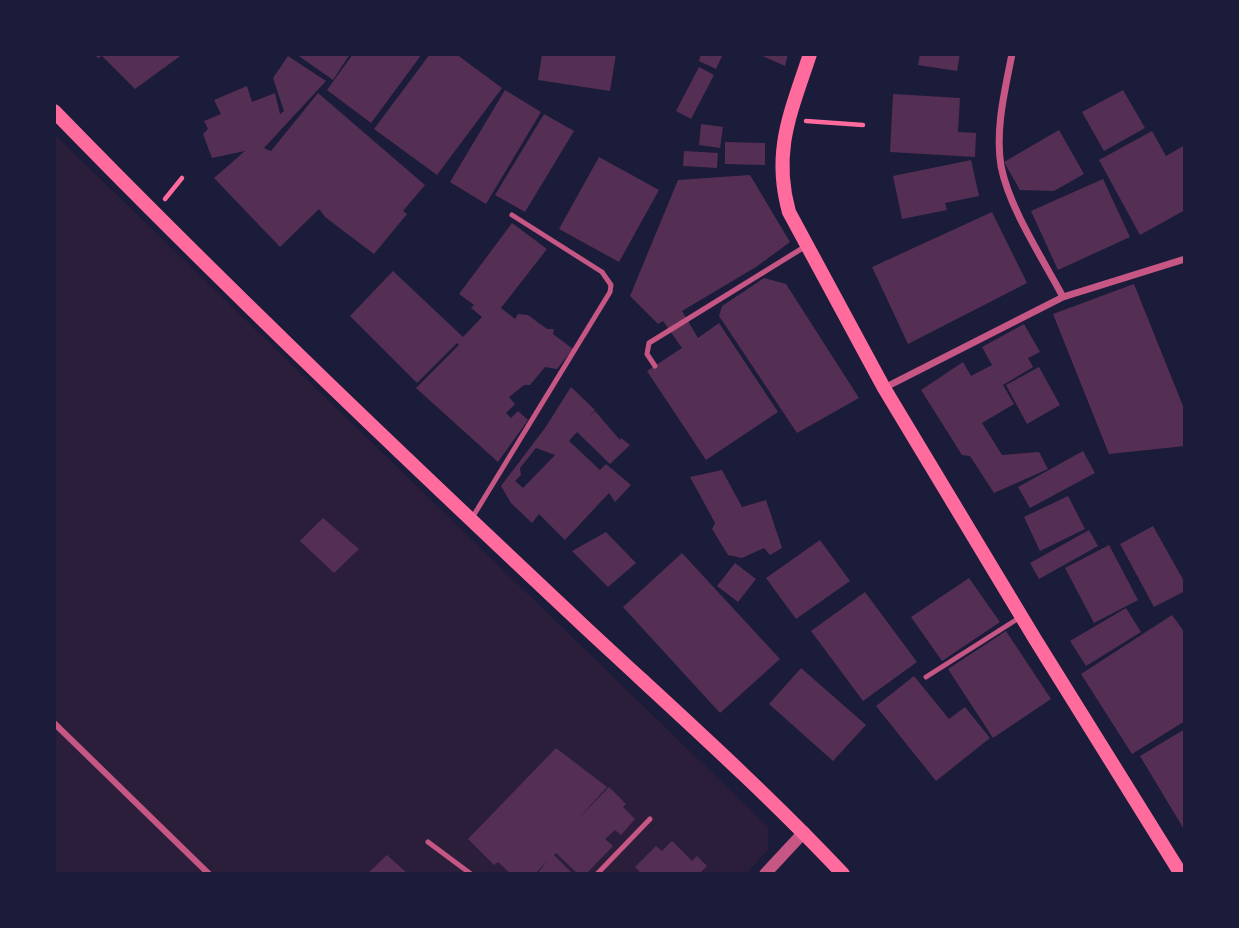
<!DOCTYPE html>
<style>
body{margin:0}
#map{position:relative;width:1239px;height:928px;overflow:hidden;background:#1b1b3a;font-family:Arial,sans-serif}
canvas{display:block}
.frame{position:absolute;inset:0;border:56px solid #1b1b3a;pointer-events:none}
</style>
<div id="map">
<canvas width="1239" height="928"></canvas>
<div class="frame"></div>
</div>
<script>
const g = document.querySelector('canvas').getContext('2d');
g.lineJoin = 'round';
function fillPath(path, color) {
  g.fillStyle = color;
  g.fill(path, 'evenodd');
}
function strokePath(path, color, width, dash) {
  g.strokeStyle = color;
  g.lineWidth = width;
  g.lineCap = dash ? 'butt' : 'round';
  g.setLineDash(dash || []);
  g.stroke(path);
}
fillPath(new Path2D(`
 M54,134L768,827V850L746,874H54Z`), '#2a1e3b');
fillPath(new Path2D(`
 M94,54H183L135,89L102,56L98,58Z
 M296,54H350L333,80Z
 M353,54H422L371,123L327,90Z
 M430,54H456L502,88L437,175L374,129Z
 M542,54H616L610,91L538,80Z
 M701,54H723L716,69L699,61Z
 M758,54H788L785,66Z
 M920,54H960L957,71L918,65Z
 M288,56L326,81L264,148L271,151L318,93L425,185L403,211L407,214L374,254L325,217L319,209L280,247L214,178L245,151L212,158L203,134L208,129L204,121L221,114L214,100L247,86L252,102L275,93L280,114L284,111L273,78Z
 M699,67L714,75L691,119L676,111Z
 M505,90L541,112L486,204L450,182Z
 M1123,90L1145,128L1104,151L1082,112Z
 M893,94L960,98L958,132L976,133L975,157L890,152Z
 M544,114L574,131L525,212L495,195Z
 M701,124L723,127L720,148L699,145Z
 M1059,130L1084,174L1054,191L1020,190L1004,162Z
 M1152,131L1166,156L1185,145V210L1140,235L1099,160Z
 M725,142L765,143V165L725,164Z
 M684,151L718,153L717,168L683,166Z
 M599,157L659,190L619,262L559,229Z
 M971,160L979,196L945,203L947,210L902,219L893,176Z
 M750,175L790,242L756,267L682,311L698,338L719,323L778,412L706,460L647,371L682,348L663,321L658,324L630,296L678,180Z
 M1103,179L1130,237L1058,270L1031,211Z
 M992,212L1027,283L908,344L872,267Z
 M512,223L547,249L501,308L515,319L518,314L528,315L547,329H554L553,334L573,349L557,369L545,367L530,385H524L509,397L515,404L506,413L511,418L518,411L528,420L498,462L416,388L459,345L457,343L417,383L350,316L393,271L463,337L482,317L471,308L474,305L459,294Z
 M764,278L786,284L859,398L797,433L719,316L722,306Z
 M1134,284L1185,411V446L1109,454L1053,314Z
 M1024,324L1040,352L1028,358L1033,367L1003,385L1014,404L982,423L1002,455L1039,452L1048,469L994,493L970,456L962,455L921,390L963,362L971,376L992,365L982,347Z
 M1039,367L1060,405L1027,424L1006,385Z
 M571,387L595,410L589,417L595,411L620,440L621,438L630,445L610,464L577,432L569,441L600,470L606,464L631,485L615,502L609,493L565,540L539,514L532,523L511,503L501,486L545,428ZM536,448L555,455L523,488L515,481L521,475L520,468Z
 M1083,451L1095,473L1030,508L1018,487Z
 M722,470L742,507L766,500L782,548L770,555L764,548L742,558L728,555L712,529L715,523L690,477Z
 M1068,496L1085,529L1040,551L1024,517Z
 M323,518L359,549L334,573L300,541Z
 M1153,526L1185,583V591L1154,607L1120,544Z
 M1089,530L1098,546L1039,579L1030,563Z
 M606,532L636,563L608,587L572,551Z
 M820,540L850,581L796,619L766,578Z
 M1109,545L1138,600L1094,623L1065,568Z
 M682,553L780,659L720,713L623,607Z
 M735,563L756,579L738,602L717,586Z
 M969,578L1000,622L942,661L911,617Z
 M865,592L917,662L863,701L811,631Z
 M1126,608L1141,632L1086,666L1070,641Z
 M1172,615L1185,633V721L1132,754L1081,674Z
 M1006,631L1051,699L993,738L948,669Z
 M801,668L866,725L833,761L769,704Z
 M914,676L949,719L965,707L990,738L936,781L876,706Z
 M1185,729V831L1140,756Z
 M556,748L607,787L577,820L609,787L626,804L623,807L635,819L621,835L615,830L605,839L613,846L586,874H578L556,853L554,855L573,874H537L548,860L535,874H511L498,862L494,865L468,839Z
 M672,841L692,861L697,856L707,866L699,874H642L635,867L656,846L662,851Z
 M387,855L408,874H367Z`), '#542f53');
strokePath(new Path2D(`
 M806,121L863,125
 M165,199L182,178`), '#ff6b9d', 4.5);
strokePath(new Path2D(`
 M655,366L647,354L649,343L806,246
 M472,518L610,292L611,285L602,272L512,215
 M926,677L1019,618
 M428,842L471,874
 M597,874L650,819`), '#c65784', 5);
strokePath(new Path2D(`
 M54,723L209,874`), '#c65784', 6);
strokePath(new Path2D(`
 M1012,54C1005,90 995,129 1001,166C1009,208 1043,259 1063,297
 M884,388L1063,297L1185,259`), '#c65784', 7);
strokePath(new Path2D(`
 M765,874L804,832`), '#c65784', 12);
strokePath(new Path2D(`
 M810,54C791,112 772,151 789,212L884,388L1035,639L1181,874
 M54,111C227,289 407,460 588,630C674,710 762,788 843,874`), '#ff6b9d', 14);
</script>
